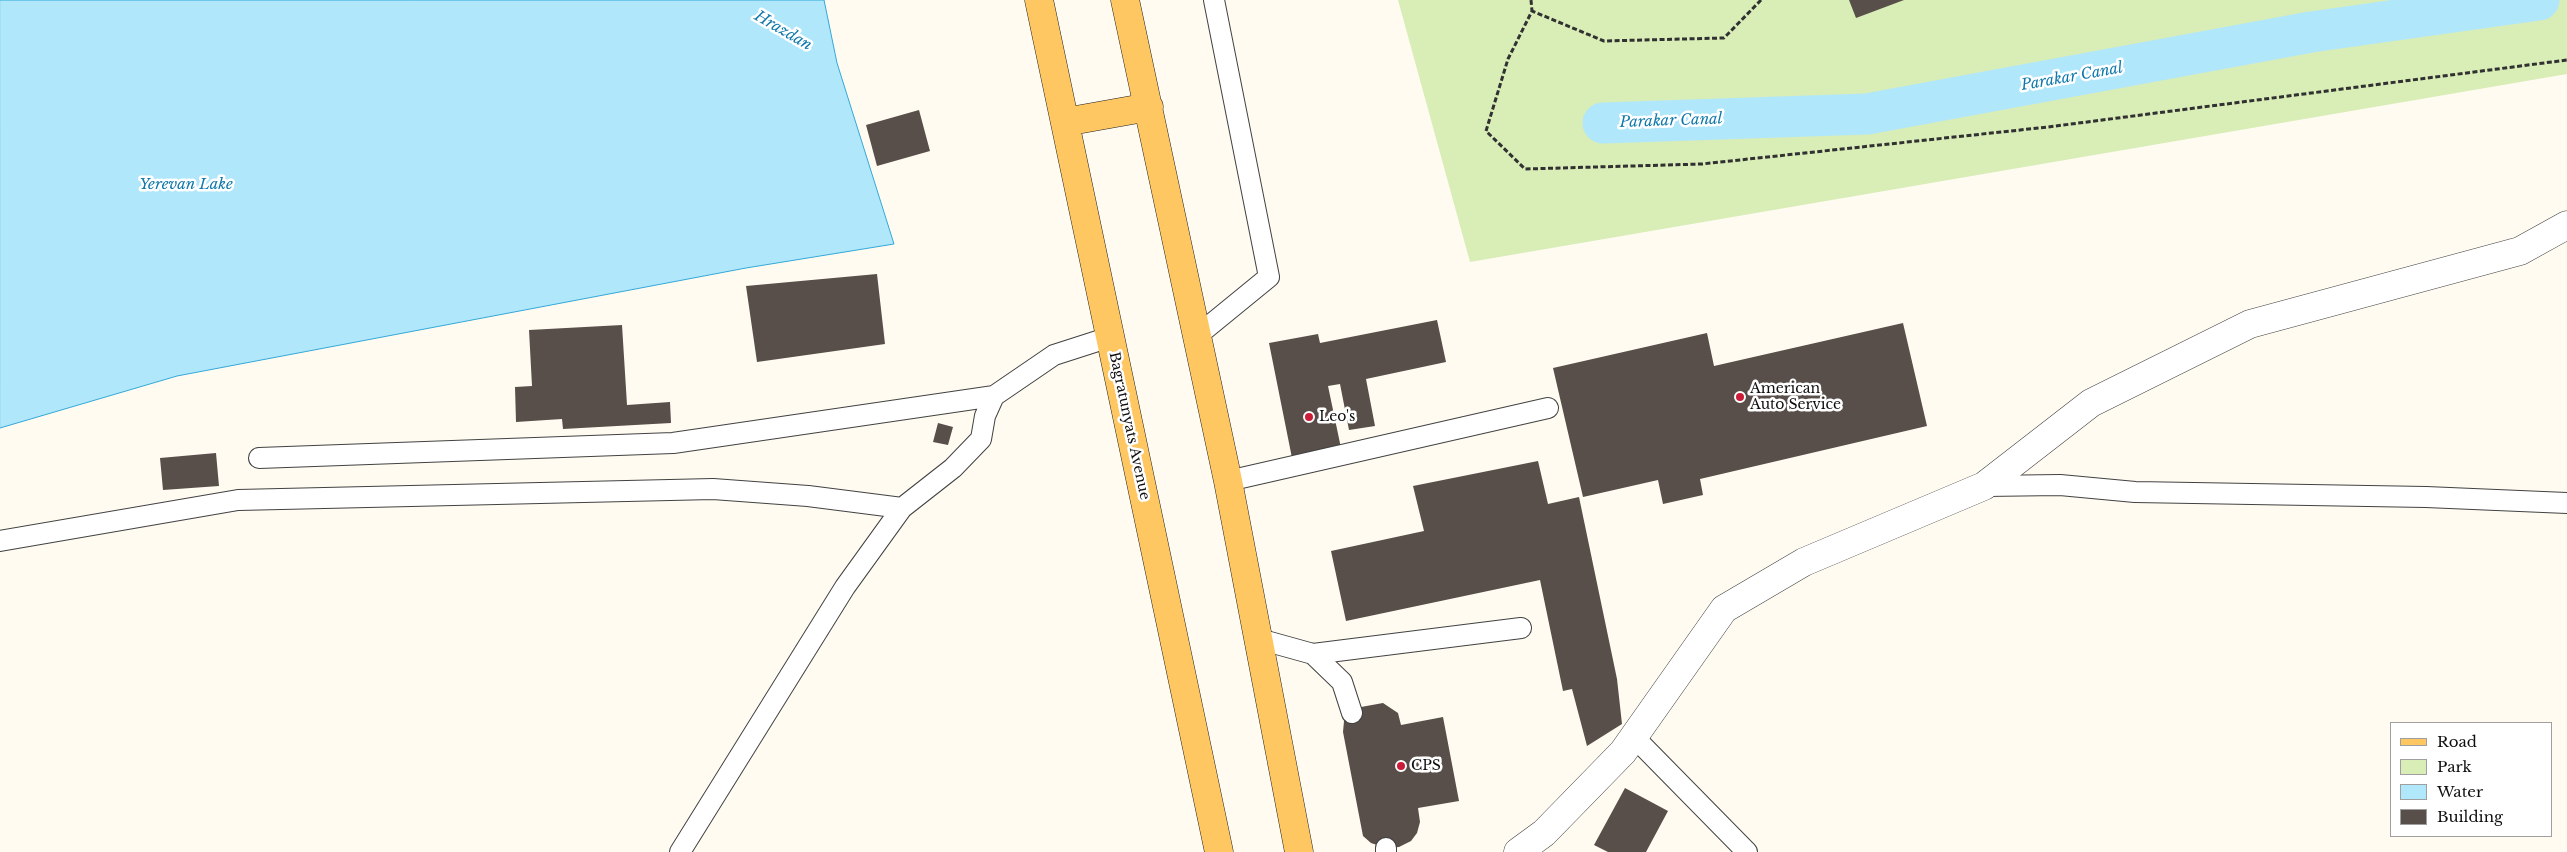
<!DOCTYPE html>
<style>
body{margin:0}
#map{position:relative;width:2567px;height:852px;overflow:hidden;background:#fffbf1;font-family:"Libre Baskerville",serif}
canvas{display:block}
.legend{position:absolute;left:2390px;top:722px;width:162px;height:115px;box-sizing:border-box;background:#fff;border:1px solid #9f9f9f;margin:0;padding:6px 9px;list-style:none;font-size:15px;color:#0f0f0f}
.legend li{display:flex;align-items:center;gap:10px;height:25px}
.legend b{width:25px;border:1px solid #9f9f9f}
</style>
<div id="map">
<canvas width="2567" height="852"></canvas>
<ul class="legend">
<li><b style="height:6px;background:#ffc761"></b>Road</li>
<li><b style="height:14px;background:#d9edb7"></b>Park</li>
<li><b style="height:14px;background:#b1e7fb"></b>Water</li>
<li><b style="height:14px;background:#584e4a"></b>Building</li>
</ul>
</div>
<script>
const g = document.querySelector('canvas').getContext('2d');
g.lineJoin = 'round';
function fillPath(path, color) {
  g.fillStyle = color;
  g.fill(path, 'evenodd');
}
function strokePath(path, color, width, dash) {
  g.strokeStyle = color;
  g.lineWidth = width;
  g.lineCap = dash ? 'butt' : 'round';
  g.setLineDash(dash || []);
  g.stroke(path);
}
function drawText(font, color, halo, rows, align = 'center') {
  g.font = font + ' "Libre Baskerville",serif';
  g.lineWidth = 5;
  g.setLineDash([]);
  g.textBaseline = 'middle';
  g.strokeStyle = halo;
  g.fillStyle = color;
  for (const [text, x, y, turn = 0] of rows) {
    g.save();
    g.translate(x, y);
    g.rotate((+turn || 0) * Math.PI / 180);
    g.textAlign = isNaN(turn) ? turn : align;
    if (halo) g.strokeText(text, 0, 0);
    g.fillText(text, 0, 0);
    g.restore();
  }
}
fillPath(new Path2D(`
 M1398,0H2567V74L1470,262Z`), '#d9edb7');
const water = new Path2D(`
 M0,0H824L837,63L894,244L746,268L177,376L0,428Z`);
fillPath(water, '#b1e7fb');
strokePath(water, '#33a8d7', 1);
strokePath(new Path2D(`
 M1603,123L1867,114L2311,32L2539,0`), '#b1e7fb', 41);
fillPath(new Path2D(`
 M1849,0H1904L1856,18Z
 M919,110L930,151L877,166L866,125Z
 M877,274L885,344L757,362L746,286Z
 M1437,320L1446,362L1366,379L1375,426L1349,430L1340,384L1328,386L1341,448L1292,458L1269,343L1318,334L1320,343Z
 M1903,323L1927,426L1700,479L1703,495L1663,504L1658,480L1583,497L1553,368L1707,333L1714,366Z
 M622,325L627,405L670,402L671,423L563,429L562,419L516,422L515,387L532,386L529,330Z
 M938,423L953,427L948,445L933,442Z
 M216,453L219,486L163,490L160,458Z
 M1538,461L1548,504L1579,497L1617,679L1622,724L1587,746L1572,689L1563,691L1540,580L1346,621L1331,551L1424,531L1413,486Z
 M1383,703L1398,713L1401,725L1443,717L1459,801L1418,808L1420,822L1417,833L1411,841L1399,847L1386,848L1371,843L1363,836L1343,732L1344,721L1352,713L1361,707Z
 M1625,788L1668,811L1646,852H1608L1594,845Z`), '#584e4a');
const lane = new Path2D(`
 M1198,335L1269,277L1214,0
 M259,458L673,443L994,396
 M1228,481L1548,408
 M1984,486L2060,485L2135,492L2426,497L2567,503
 M0,541L238,500L713,489L808,496L902,508
 M1259,639L1313,654L1342,682L1352,713
 M1313,654L1521,628
 M1634,737L1747,852
 M680,852L845,587L902,508L953,468L981,439L985,416L994,396L1054,355L1110,337
 M1386,852V848`);
const street = new Path2D(`
 M1518,852L1544,833L1623,752L1724,609L1804,562L1984,486L2091,403L2250,324L2520,251L2567,225`);
const primary = new Path2D(`
 M1039,0L1219,852
 M1125,0L1228,481L1299,852
 M1065,122L1149,107`);
strokePath(lane, '#424242', 22);
strokePath(street, '#424242', 29);
strokePath(primary, '#202020', 29);
strokePath(new Path2D(`
 M1531,0L1532,11
 M1761,0L1724,38L1604,41L1532,11L1508,59L1486,131L1525,169L1702,164L2048,127L2567,60`), '#313131', 3, [5, 2.5]);
strokePath(lane, '#fff', 20);
strokePath(street, '#fff', 28);
strokePath(primary, '#ffc761', 28);
for (const [x, y, r, color] of [
 [1740,397,5,"#ca1c38"],
 [1309,417,5,"#ca1c38"],
 [1401,766,5,"#ca1c38"]
]) {
  const dot = new Path2D();
  dot.arc(x, y, r, 0, 2 * Math.PI);
  g.fillStyle = color;
  g.fill(dot);
  strokePath(dot, '#fff', 2);
}
drawText('14px', '#0f0f0f', '#fff', [
 ["American",1750,389],
 ["Auto Service",1750,405],
 ["Leo's",1319,417],
 ["CPS",1411,766]
], 'left');
drawText('14px', '#0f0f0f', '#fff', [
 ["Bagratunyats Avenue",1129,426,78]
]);
drawText('italic 15px', '#0e78ab', '#fff', [
 ["Hrazdan",783,31,30],
 ["Parakar Canal",2072,77,-10],
 ["Parakar Canal",1671,121,-2],
 ["Yerevan Lake",186,185]
]);
</script>
